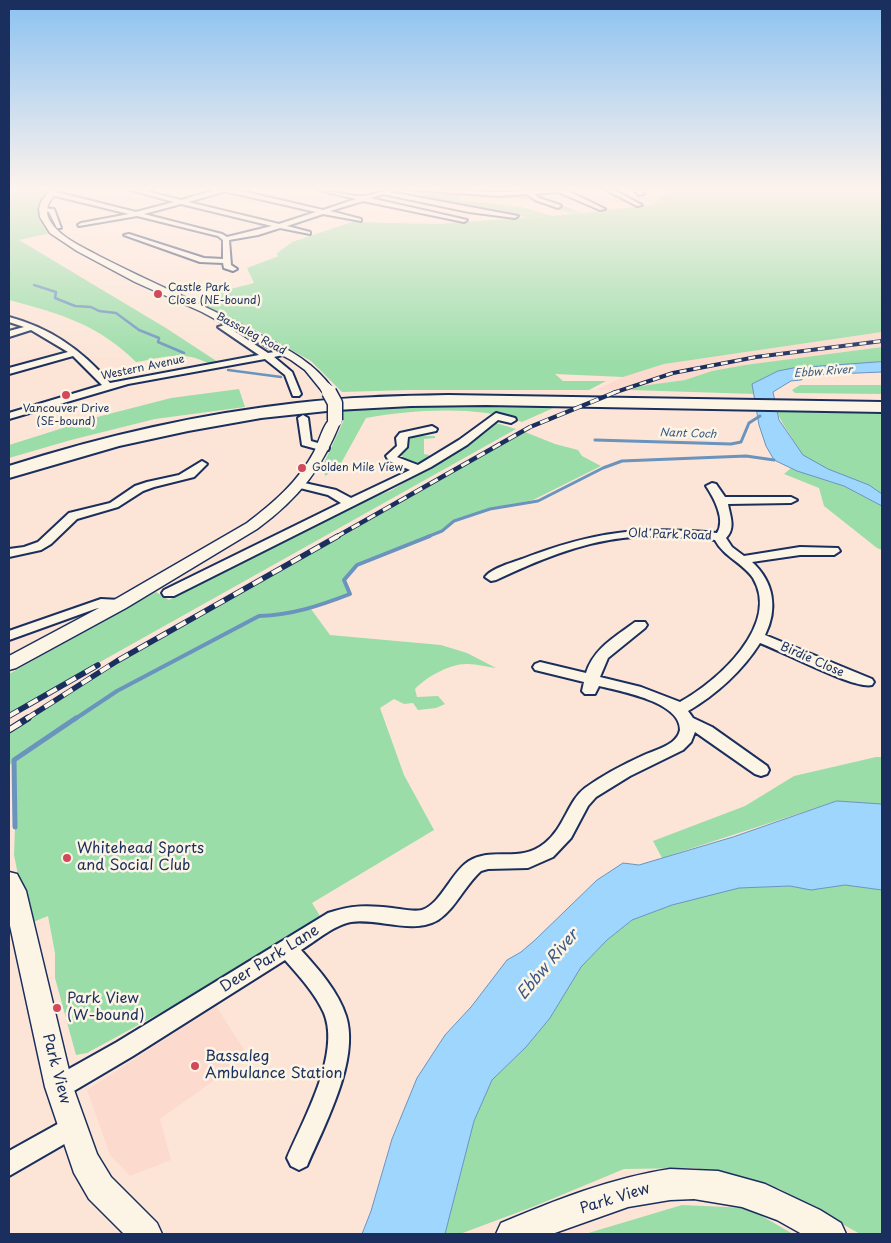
<!DOCTYPE html>
<style>
body{margin:0}
#map{position:relative;width:891px;height:1243px;overflow:hidden;background:#fce5d7;font-family:"Playpen Sans",sans-serif}
canvas{display:block}
.frame{position:absolute;inset:0;border:10px solid #1b2f5e;pointer-events:none}
</style>
<div id="map">
<canvas width="891" height="1243"></canvas>
<div class="frame"></div>
</div>
<script>
const g = document.querySelector('canvas').getContext('2d');
g.lineJoin = 'round';
function fillPath(path, color) {
  g.fillStyle = color;
  g.fill(path, 'evenodd');
}
function strokePath(path, color, width, dash) {
  g.strokeStyle = color;
  g.lineWidth = width;
  g.lineCap = dash ? 'butt' : 'round';
  g.setLineDash(dash || []);
  g.stroke(path);
}
function drawText(font, color, halo, rows, align = 'center') {
  g.font = font + ' "Playpen Sans",sans-serif';
  g.lineWidth = 5;
  g.setLineDash([]);
  g.textBaseline = 'middle';
  g.strokeStyle = halo;
  g.fillStyle = color;
  for (const [text, x, y, turn = 0] of rows) {
    g.save();
    g.translate(x, y);
    g.rotate((+turn || 0) * Math.PI / 180);
    g.textAlign = isNaN(turn) ? turn : align;
    if (halo) g.strokeText(text, 0, 0);
    g.fillText(text, 0, 0);
    g.restore();
  }
}
fillPath(new Path2D(`
 M882,332V347L745,365L712,371L685,380L641,386L630,390H596L623,377L664,364Z
 M216,1006L248,1056L160,1119L171,1160L130,1176L110,1155L87,1090Z`), '#fcdacd');
fillPath(new Path2D(`
 M9,190H54L43,209L56,232L19,240L166,328L221,364C209,366 202,359 191,357C173,353 154,359 136,362C99,325 59,313 9,300Z
 M389,190H398L394,193L421,196L425,194L399,190L480,191L511,194L524,190H574L566,192L574,197L612,209L603,210L563,192L540,197L580,212L571,213L552,208L557,206C532,197 489,195 461,196L460,200L521,207L553,216L654,205L669,190H882V332L664,364L623,377L555,374L563,381H606L589,390H409L342,392L311,361L256,330L207,307L211,294L254,283L247,268L279,256L276,254L292,242L352,222L438,224L546,216L528,217L495,213L490,215L382,192Z
 M882,347V362L778,371L752,384L755,394L630,390L641,386L685,380L712,371L745,365Z
 M800,385H882V394L795,393L792,390Z
 M239,389L245,407L155,419L71,440L9,458V445L101,416L171,398Z
 M443,404L560,405L522,422C480,405 410,410 366,418L339,467L325,476L324,471L328,463H324L343,422L344,409Z
 M777,411L882,414V494C861,480 818,472 803,455C798,449 794,441 790,435C785,427 780,420 777,411Z
 M496,423L516,429L9,713V674L156,592L169,600L240,560L243,562L334,514L364,500L390,491L460,450Z
 M525,432L555,444L578,450L582,456L601,466L533,500L487,509L455,521L442,531L426,539L388,551L357,565L344,580L350,594L311,609L330,635L441,645L467,653L496,668C487,667 477,664 468,664C451,663 426,677 415,689L417,697L438,696L445,704L436,708L418,710L413,703L404,704L394,699L380,708L404,775L434,830L312,903L320,916L175,1005L87,1053L76,1055L55,978V953L48,916L28,924L14,855L15,827L14,761L9,766V732L118,662L221,603Z
 M420,433L422,436H435V438L424,439V454L429,455V459C419,465 411,466 402,456L405,437Z
 M791,468L844,486L882,506V550L877,548L824,506L819,488L784,474Z
 M876,757H882V804L837,801L662,858L653,841L745,806L794,776Z
 M845,885L882,890V1234H860L780,1189L695,1168L624,1169L535,1206L460,1234H445L474,1121L492,1080L526,1047L550,1018L581,967L607,940L632,920L672,905L694,899L739,888L790,886L811,890Z
 M682,1205L748,1208L793,1234H585Z`), '#9adda8');
const water = new Path2D(`
 M882,362V372L808,375L801,380L791,381L773,392L779,420L803,455L828,469L869,485L882,494V506L844,486L797,471L774,460L766,446L759,425L752,384L778,371L793,368Z
 M837,801L882,804V890L845,885L811,890L790,886L739,888L672,905L632,920L607,940L581,967L550,1018L526,1047L492,1080L474,1121L445,1234H362L371,1211L392,1139L417,1078L445,1035L471,1007L507,960L521,952L535,940L597,880L623,863L639,865L733,837Z`);
fillPath(water, '#9fd6fe');
strokePath(water, '#6a93be', 1);
strokePath(new Path2D(`
 M34,285L56,292L55,298L75,306L91,307L99,311L116,313L139,330L159,338L158,342L184,353
 M228,370L281,377`), '#6a93be', 2.5);
strokePath(new Path2D(`
 M595,440L731,444L741,442L749,423L760,416
 M427,537L442,531L454,521L490,509L538,501L603,468L622,461L746,456L774,460`), '#6a93be', 3);
strokePath(new Path2D(`
 M75,719L117,691L259,616C292,615 319,606 350,594L344,580L357,565L430,536`), '#6a93be', 4);
strokePath(new Path2D(`
 M15,827L14,760L76,718`), '#6a93be', 5);
const minor = new Path2D(`
 M131,190H142L181,200L216,190H237L323,210L356,199L319,190C333,190 352,198 364,196C374,195 381,190 392,190L390,192L518,216L515,218L469,212L383,194L370,198L467,220L464,222L363,201L330,211L361,219V221L323,214L287,226L310,232V234L280,228L258,235L229,240L231,265L237,269L233,271L224,268L223,263L200,262L124,235L129,234L204,258L223,259V240L218,236L137,216L79,226L78,225L81,223L129,214L47,194L50,192L60,193L136,212L174,202ZM226,191L228,192L316,212L279,224L188,202ZM181,204L272,226L227,237L222,234L144,214Z
 M416,190L499,192L566,190L605,209L600,210L558,192L534,194L539,198L560,205L561,206L558,208L535,200L527,194L499,196Z
 M606,190H614L642,205L637,206Z
 M634,190H641L644,194L639,195Z
 M41,208L54,209L61,228H57L49,212L41,210Z
 M9,317C51,328 83,351 110,383L259,355L218,327L225,325L268,353L287,350V354L274,357L292,372L301,394L299,396H293L285,375L265,359L128,384L9,419V413L102,385L73,356L9,374V368L68,352L31,330L9,337V331L24,327L9,322Z
 M496,413L515,418L516,420L511,423L498,420L467,445L431,467L174,596H164L162,593L164,590L341,503L328,495L296,487L294,485L296,483L300,482L336,490L351,498L410,470L389,461L386,456L397,446L396,438L400,433L432,426L437,429L436,431L408,437L407,447L397,457L418,465L459,440Z
 M303,415L308,418L311,441L328,446L329,448L328,450L324,451L302,445L298,418Z
 M202,461L207,464L194,477L154,487L143,491L118,507L77,519L51,544L41,550L9,557V549L24,547L38,542L69,513L110,503L135,486L147,482L179,475Z
 M712,483L716,484L725,497H791L797,500L791,503L728,504C730,516 736,528 726,538L732,547L744,556L800,547L838,548L840,551L834,555H800L752,562C774,582 778,609 765,635L872,679L874,682L872,685C855,690 782,651 760,643C743,670 716,695 688,711L693,718L712,727L767,766L769,770L767,774L761,776L755,774L695,732L691,742L683,750L630,776L596,797L588,806L571,838L553,857L528,868L488,869L481,871C465,885 456,908 438,920C412,935 379,918 351,922C334,925 316,941 301,950C319,970 338,991 346,1016C360,1060 324,1126 307,1166L299,1170L291,1166L287,1158C303,1120 341,1054 324,1013C315,993 299,976 285,960L133,1056L67,1095L59,1098L51,1095L48,1087L51,1079L117,1042L328,913C350,905 369,905 392,908C401,909 413,912 422,910C441,904 452,871 469,861C494,846 519,864 545,843C564,828 568,801 585,788C603,775 624,764 644,755C653,751 664,748 672,742C676,739 679,735 680,730C681,702 620,691 599,686L595,694H585L582,691L584,682L535,670L533,667L535,664L540,662L586,673C594,648 615,637 635,622H645L647,625L645,628L608,658L600,677L641,687L680,702C717,682 781,625 753,578C743,563 724,557 715,540C685,537 654,534 623,538C579,543 536,561 496,580L491,581L485,577C492,568 511,563 522,559C594,531 641,526 717,533C726,520 714,498 706,486Z
 M101,599L120,600L127,604C120,612 105,606 95,609L9,640V631Z
 M72,1116L80,1119L83,1127L80,1135L9,1176V1151Z`);
const tertiary = new Path2D(`
 M50,190H58C52,198 44,207 48,217C56,236 83,247 99,256C150,282 202,304 253,331C283,347 312,360 332,388L330,391H322L305,370L291,360L202,312L135,282L77,251L50,233L40,217L39,209L41,202Z
 M335,416L341,420C322,469 299,498 257,529L126,608L16,668L9,670V656L114,600L247,523C273,503 298,482 314,452C319,443 324,419 335,416Z
 M9,872L17,874L26,891L73,1087L97,1154L111,1177L157,1223L162,1234H124L89,1199L74,1173L45,1087L9,921Z
 M670,1169L718,1171L765,1184L820,1210L841,1223L846,1234H802L777,1220L742,1207L694,1199L670,1200L628,1207L552,1234H496L501,1223C556,1200 611,1178 670,1169Z`);
const motorway = new Path2D(`
 M448,395L882,402V412L486,405L411,406L336,410L261,418L188,431L119,446L9,478V466C103,436 199,414 297,403C347,397 398,396 448,395Z`);
strokePath(minor, '#1b2f5e', 4);
strokePath(tertiary, '#1b2f5e', 3);
strokePath(motorway, '#1b2f5e', 4);
fillPath(minor, '#fcf5e5');
fillPath(tertiary, '#fcf5e5');
fillPath(motorway, '#fcf5e5');
const railFar3 = new Path2D(`
 M613,393L673,373L756,357L882,341`);
const railFar2 = new Path2D(`
 M336,537L530,427L616,392`);
const railFar1 = new Path2D(`
 M9,716L98,665
 M26,719L117,661L338,536`);
const rail = new Path2D(`
 M9,730L28,718`);
strokePath(railFar3, '#1b2f5e', 4);
strokePath(railFar2, '#1b2f5e', 4.5);
strokePath(railFar1, '#1b2f5e', 5.5);
strokePath(rail, '#1b2f5e', 7);
strokePath(railFar3, '#fcf5e5', 2.5, [7]);
strokePath(railFar2, '#fcf5e5', 3, [9]);
strokePath(railFar1, '#fcf5e5', 4, [11]);
strokePath(rail, '#fcf5e5', 5, [14]);
const tertiaryBridgeFar1 = new Path2D(`
 M326,388L329,393`);
const tertiaryBridge = new Path2D(`
 M329,392L335,403V420`);
strokePath(tertiaryBridgeFar1, '#1b2f5e', 13, []);
strokePath(tertiaryBridge, '#1b2f5e', 17, []);
strokePath(tertiaryBridgeFar1, '#fcf5e5', 11);
strokePath(tertiaryBridge, '#fcf5e5', 14);
const sky = g.createLinearGradient(0, 0, 0, 364);
sky.addColorStop(0, '#8bc2f1');
sky.addColorStop(0.52, '#fef3ed');
sky.addColorStop(1, '#fef3ed00');
g.fillStyle = sky;
g.fillRect(0, 0, 891, 364);
for (const [x, y, r, color] of [
 [158,294,5,"#d1495b"],
 [66,395,5,"#d1495b"],
 [302,468,5,"#d1495b"],
 [67,858,5,"#d1495b"],
 [57,1008,5,"#d1495b"],
 [195,1066,5,"#d1495b"]
]) {
  const dot = new Path2D();
  dot.arc(x, y, r, 0, 2 * Math.PI);
  g.fillStyle = color;
  g.fill(dot);
  strokePath(dot, '#fcf5e5', 2);
}
drawText('11px', '#1b2f5e', '#fcf5e5', [
 ["Castle Park",168,288],
 ["Close (NE-bound)",168,301],
 ["Vancouver Drive",66,409,"center"],
 ["(SE-bound)",66,422,"center"],
 ["Golden Mile View",312,468]
], 'left');
drawText('11px', '#1b2f5e', '#fcf5e5', [
 ["Bassaleg Road",251,334,28],
 ["Western Avenue",143,368,-12]
]);
drawText('italic 11px', '#3c5986', '#fcf5e5', [
 ["Ebbw River",823,372,-4],
 ["Nant Coch",688,434,2]
]);
drawText('12px', '#1b2f5e', '#fcf5e5', [
 ["Old Park Road",670,535,2],
 ["Birdie Close",812,660,24]
]);
drawText('15px', '#1b2f5e', '#fcf5e5', [
 ["Whitehead Sports",77,849],
 ["and Social Club",77,866],
 ["Park View",67,999],
 ["(W-bound)",67,1016],
 ["Bassaleg",205,1057],
 ["Ambulance Station",205,1074]
], 'left');
drawText('15px', '#1b2f5e', '#fcf5e5', [
 ["Deer Park Lane",270,959,-32],
 ["Park View",56,1069,75],
 ["Park View",615,1199,-17]
]);
drawText('italic 16px', '#3c5986', '#fcf5e5', [
 ["Ebbw River",548,965,-50]
]);
</script>
